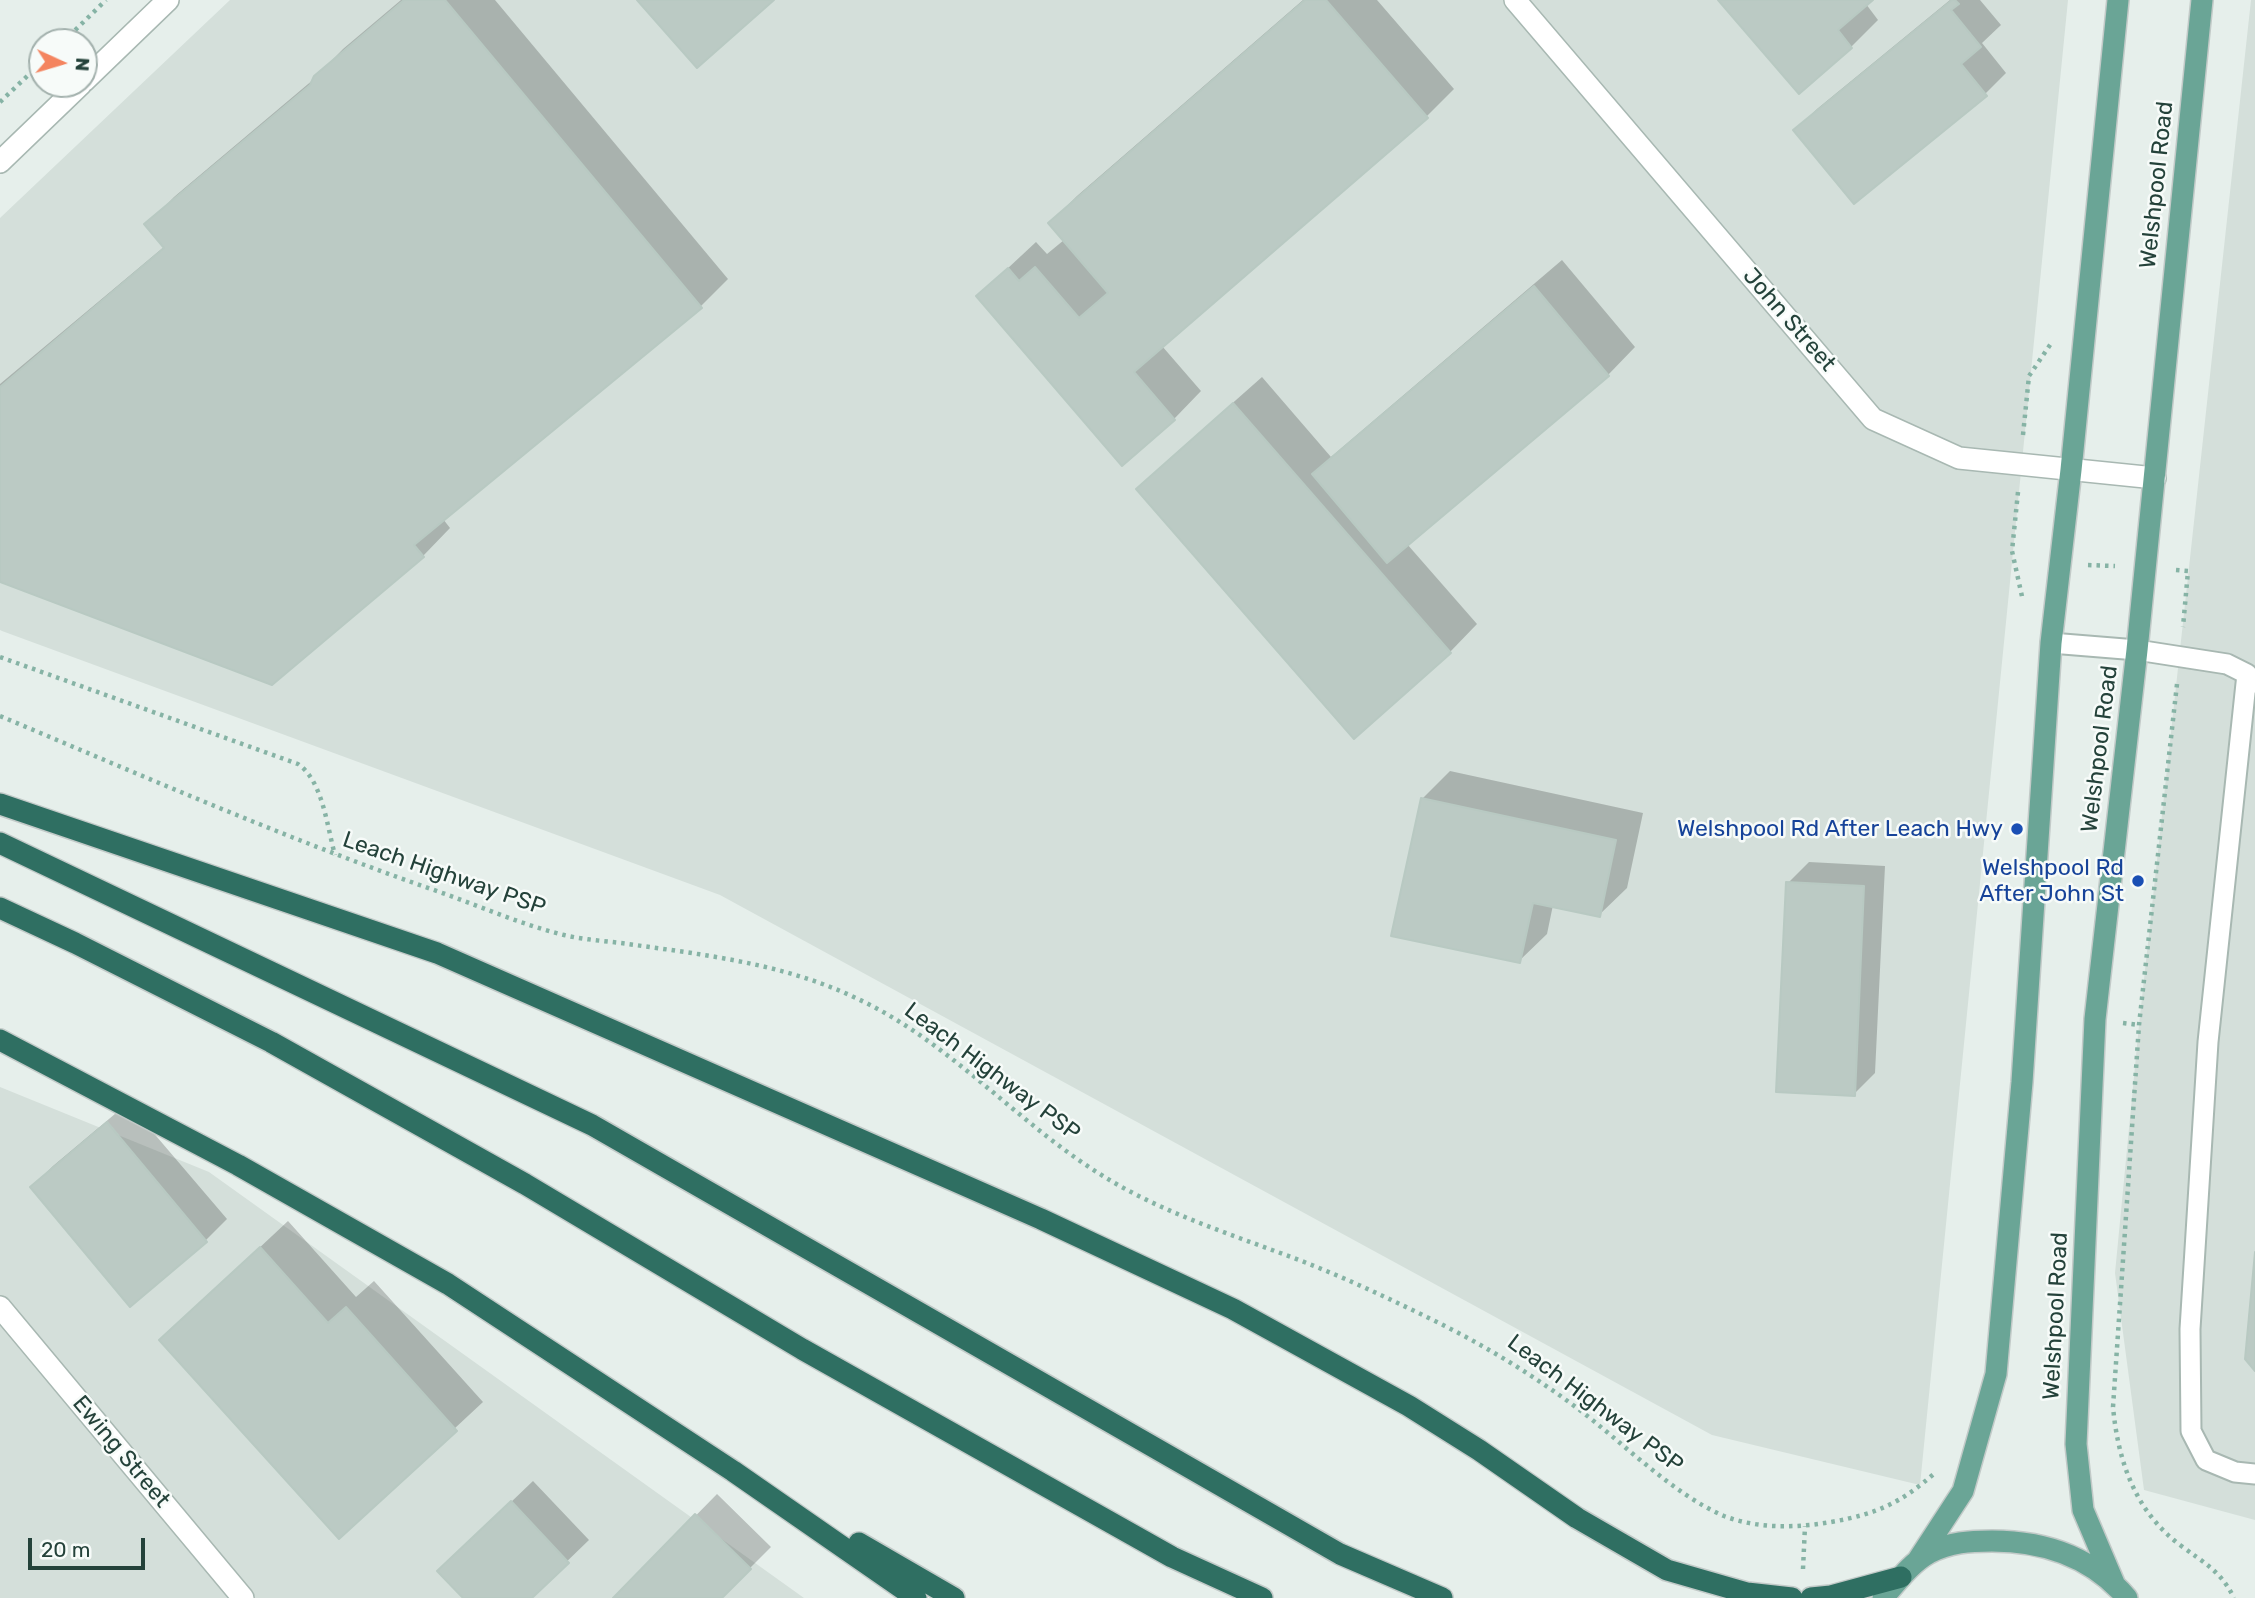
<!DOCTYPE html>
<style>
body{margin:0}
#map{position:relative;width:2255px;height:1598px;overflow:hidden;background:#e6efeb;font-family:Rubik,sans-serif}
canvas{display:block}
.north{position:absolute;left:28px;top:28px;width:70px;height:70px;box-sizing:border-box;background:#f7fbf9;border:2px solid #a3b1ad;border-radius:50%;rotate:94deg;font-size:19px;font-weight:700;line-height:28px;text-align:center;color:#24423a}
.north::after{content:'';display:block;margin:auto;width:24px;height:32px;background:#f4845f;clip-path:polygon(50% 0,100% 100%,50% 72%,0 100%)}
.scale{position:absolute;left:28px;top:1538px;width:117px;height:32px;box-sizing:border-box;border:4px solid #24423a;border-top:0;padding-left:9px;font-size:21px;line-height:24px;white-space:nowrap;color:#24423a;-webkit-text-stroke:5px #f7fbf9;paint-order:stroke}
</style>
<div id="map">
<canvas width="2255" height="1598"></canvas>
<div class="north">N</div>
<div class="scale">20 m</div>
</div>
<script>
const g = document.querySelector('canvas').getContext('2d');
g.lineJoin = 'round';
function fillPath(path, color) {
  g.fillStyle = color;
  g.fill(path, 'evenodd');
}
function strokePath(path, color, width, dash) {
  g.strokeStyle = color;
  g.lineWidth = width;
  g.lineCap = dash ? 'butt' : 'round';
  g.setLineDash(dash || []);
  g.stroke(path);
}
function drawText(font, color, halo, rows, align = 'center') {
  g.font = font + ' Rubik,sans-serif';
  g.lineWidth = 5;
  g.setLineDash([]);
  g.textBaseline = 'middle';
  g.strokeStyle = halo;
  g.fillStyle = color;
  for (const [text, x, y, turn = 0] of rows) {
    g.save();
    g.translate(x, y);
    g.rotate((+turn || 0) * Math.PI / 180);
    g.textAlign = isNaN(turn) ? turn : align;
    if (halo) g.strokeText(text, 0, 0);
    g.fillText(text, 0, 0);
    g.restore();
  }
}
fillPath(new Path2D(`
 M230,0H2068L1920,1485L1712,1435L720,895L2,631L0,630V218Z
 M2251,0H2255V1520L2144,1490L2115,1273L2139,1025Z
 M0,1087L209,1172L804,1598H0Z`), '#d4dfda');
fillPath(new Path2D(`
 M401,0H495L728,279L701,306L443,519L450,528L423,556L271,683L0,580V384L165,246L147,225L174,197L314,79L343,49Z
 M1303,0H1377L1454,89L1426,117L1162,346L1201,391L1174,419L978,296L1036,242L1047,254L1064,240L1050,223L1077,196Z
 M1721,0H1870L1866,4L1878,20L1851,47Z
 M1950,0H1980L2001,25L1982,43L2006,73L1985,94L1796,130L1817,109Z
 M1562,260L1635,347L1608,375L1407,544L1477,624L1450,652L1354,736L1138,489L1166,462L1262,377L1331,457Z
 M1450,771L1643,813L1627,888L1599,915L1553,905L1547,934L1519,961L1422,799Z
 M1809,862L1885,866L1875,1073L1854,1094L1788,883Z
 M128,1103L227,1219L206,1240L131,1304L32,1187L53,1166Z
 M288,1221L356,1297L374,1281L483,1402L339,1536L161,1340Z
 M533,1481L589,1540L529,1598H465L461,1550Z
 M717,1494L771,1547L720,1598H615Z`), '#0003');
const building = new Path2D(`
 M404,0H445L702,308L414,545L424,557L272,685L0,582V387L164,248L144,224L310,85L314,76Z
 M637,0H774L697,68Z
 M1305,0H1326L1428,118L1134,372L1175,420L1122,466L976,296L1008,268L1019,281L1035,267L1079,318L1108,293L1048,223Z
 M1718,0H1873L1838,30L1852,48L1799,94Z
 M1952,0H1955L1959,4L1951,10L1981,47L1961,64L1987,96L1854,204L1793,130Z
 M1534,286L1609,376L1387,563L1312,474Z
 M1233,403L1451,653L1354,739L1136,489Z
 M1421,798L1616,840L1600,917L1533,903L1520,963L1391,936Z
 M1786,882L1864,886L1855,1096L1776,1092Z
 M107,1122L207,1242L130,1307L30,1187Z
 M260,1247L328,1323L346,1307L457,1431L339,1539L159,1340Z
 M2255,1252V1371L2245,1359Z
 M511,1501L569,1563L532,1598H463L437,1571Z
 M695,1514L751,1569L722,1598H613Z`);
fillPath(building, '#bbcac4');
strokePath(building, '#b8c9c2', 2);
const service = new Path2D(`
 M2051,643L2137,650L2227,664L2247,674
 M2255,683L2247,674L2208,1042L2190,1329L2191,1431L2206,1460L2235,1472L2255,1474`);
const minor = new Path2D(`
 M1515,0L1873,419L1959,458L2155,478
 M0,1307L243,1598`);
const tertiary = new Path2D(`
 M84,81L168,0
 M0,162L81,84`);
const primary = new Path2D(`
 M1918,1560L1963,1491L1996,1374L2022,1082L2051,643L2071,470L2118,0
 M2114,1583L2083,1510L2076,1444L2095,1019L2137,650L2202,0
 M1883,1598C1897,1582 1911,1563 1929,1553C1950,1542 1970,1541 1992,1541C2045,1541 2092,1557 2127,1598`);
const motorway = new Path2D(`
 M0,804L437,953L1041,1219L1233,1309L1409,1406L1479,1450L1577,1518L1667,1570L1747,1593L1792,1598
 M0,843L592,1125L1340,1554L1442,1598
 M0,908L75,943L271,1042L525,1184L802,1349L1172,1557L1262,1598
 M0,1040L238,1165L448,1284L733,1471L916,1598
 M859,1543L954,1598
 M1811,1598L1831,1596L1901,1577`);
strokePath(service, '#a8b8b2', 23);
strokePath(minor, '#a8b8b2', 24);
strokePath(tertiary, '#a8b8b2', 24);
strokePath(primary, '#c2cac8', 24);
strokePath(motorway, '#c2cac8', 24);
strokePath(new Path2D(`
 M63,42L106,0
 M0,102L42,62
 M2023,435L2029,376L2052,342
 M2018,492L2012,551L2023,601
 M2088,565L2115,566
 M2176,570L2188,571L2183,627
 M0,657L298,764C323,781 327,827 335,855
 M2177,684L2139,1025L2113,1407C2118,1461 2135,1511 2180,1545C2204,1563 2221,1571 2234,1598
 M0,716C143,776 285,838 431,889C475,904 519,924 564,935C585,940 607,941 628,944C706,955 786,964 858,999C950,1042 1017,1123 1103,1176C1161,1212 1227,1233 1291,1257C1342,1276 1390,1299 1439,1323C1487,1347 1533,1375 1577,1408C1621,1441 1674,1495 1724,1516C1758,1529 1796,1528 1831,1522C1877,1514 1901,1503 1936,1472
 M2123,1023L2139,1025
 M1803,1569L1805,1526`), '#86b3a5', 4.5, [3.5, 5]);
strokePath(service, '#fff', 19);
strokePath(minor, '#fff', 21);
strokePath(tertiary, '#fff', 21);
strokePath(primary, '#6aa596', 21);
strokePath(motorway, '#2f6f62', 21);
for (const [x, y, r, color] of [
 [2017,829,7,"#1a4fb4"],
 [2138,881,7,"#1a4fb4"]
]) {
  const dot = new Path2D();
  dot.arc(x, y, r, 0, 2 * Math.PI);
  g.fillStyle = color;
  g.fill(dot);
  strokePath(dot, '#f7fbf9', 2.5);
}
drawText('23px', '#24423a', '#f7fbf9', [
 ["Welshpool Road",2157,185,-84],
 ["John Street",1789,320,49],
 ["Welshpool Road",2100,749,-83],
 ["Leach Highway PSP",444,874,19],
 ["Leach Highway PSP",992,1072,37],
 ["Welshpool Road",2056,1316,-87],
 ["Leach Highway PSP",1595,1404,37],
 ["Ewing Street",121,1452,50]
]);
drawText('23px', '#164399', '#f7fbf9', [
 ["Welshpool Rd After Leach Hwy",2003,829],
 ["Welshpool Rd",2124,868],
 ["After John St",2124,894]
], 'right');
</script>
